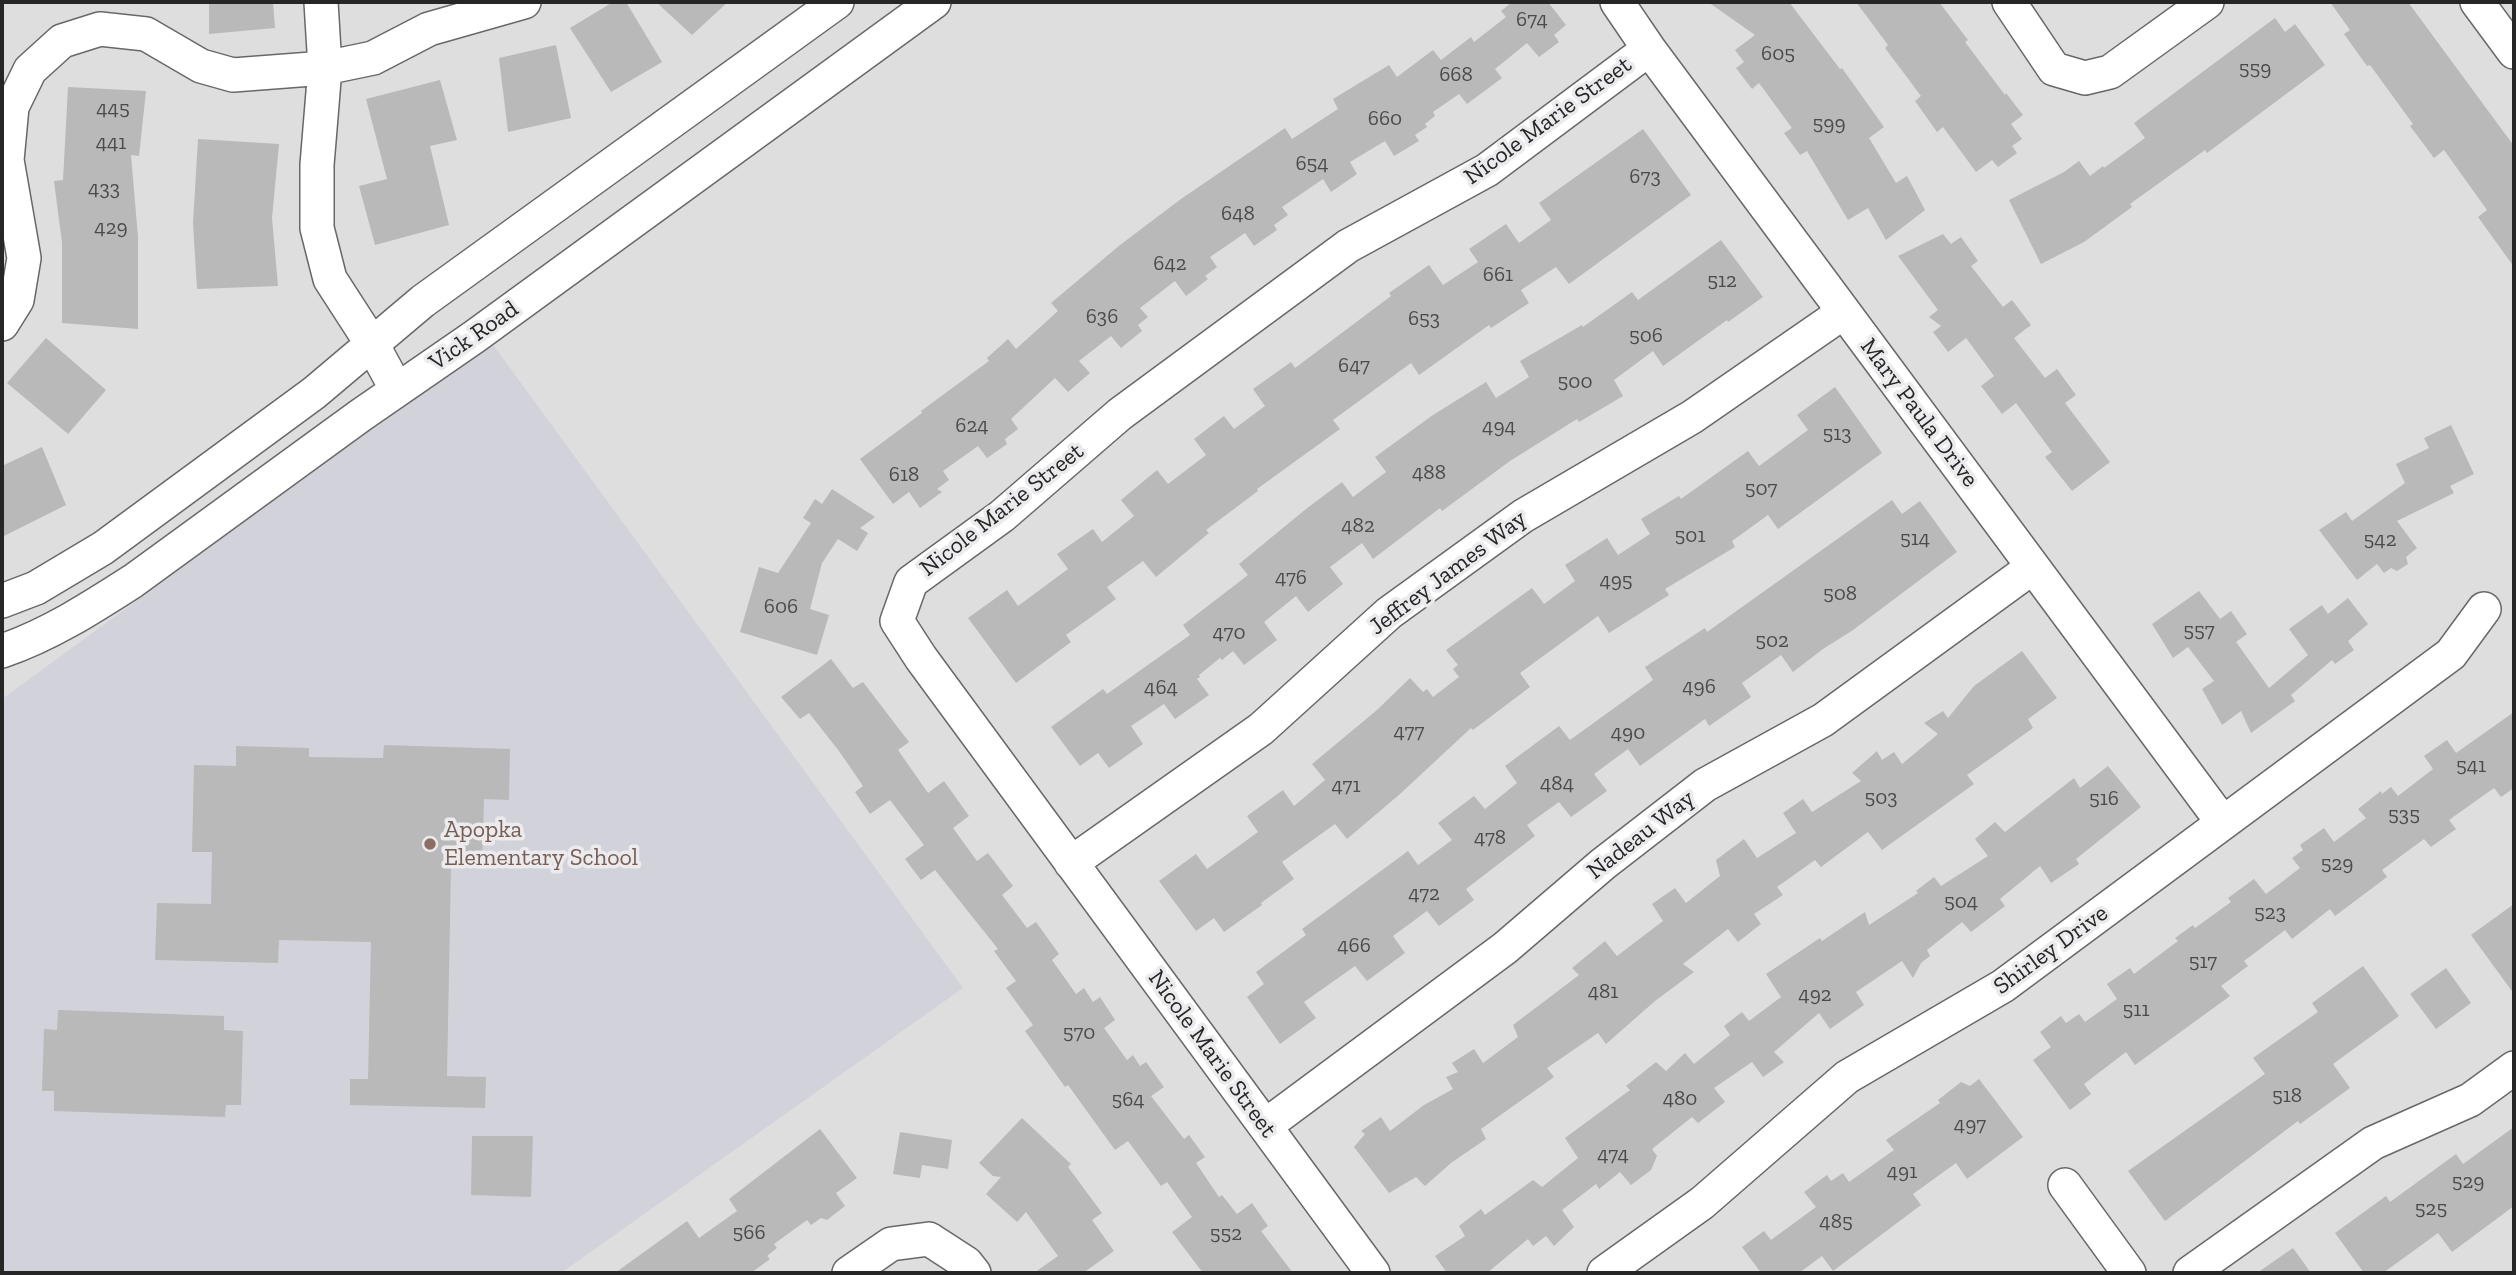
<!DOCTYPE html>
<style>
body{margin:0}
#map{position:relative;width:2516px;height:1275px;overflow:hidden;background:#dededf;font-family:"Zilla Slab",serif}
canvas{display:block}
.frame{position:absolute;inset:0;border:4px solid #262626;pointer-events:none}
</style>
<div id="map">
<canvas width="2516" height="1275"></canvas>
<div class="frame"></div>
</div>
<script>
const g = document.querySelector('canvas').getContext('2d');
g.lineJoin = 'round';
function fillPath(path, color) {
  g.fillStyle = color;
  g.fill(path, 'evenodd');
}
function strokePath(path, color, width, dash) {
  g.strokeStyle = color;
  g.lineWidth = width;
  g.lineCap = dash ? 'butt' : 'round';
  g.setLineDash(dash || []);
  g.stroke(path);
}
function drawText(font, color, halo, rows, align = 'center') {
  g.font = font + ' "Zilla Slab",serif';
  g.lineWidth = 7;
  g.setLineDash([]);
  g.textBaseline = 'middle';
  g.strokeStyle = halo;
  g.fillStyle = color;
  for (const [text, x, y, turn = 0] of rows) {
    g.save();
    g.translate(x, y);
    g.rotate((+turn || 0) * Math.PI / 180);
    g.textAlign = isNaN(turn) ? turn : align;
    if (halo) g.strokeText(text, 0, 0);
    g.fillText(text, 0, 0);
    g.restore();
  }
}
fillPath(new Path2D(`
 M491,342L963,988L561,1273H2V699Z`), '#d2d2db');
fillPath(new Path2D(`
 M209,2H273L275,28L209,34Z
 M613,2H626L662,62L611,92L570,28Z
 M656,2H728L692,35Z
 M1512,2H1548L1566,25L1554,35L1559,42L1539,57L1527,43L1495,69L1502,78L1467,104L1459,94L1433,112L1435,116L1425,124L1427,127L1415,135L1419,141L1394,156L1385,141L1350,162L1357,174L1331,192L1323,179L1282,207L1288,215L1274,225L1277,230L1254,246L1245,233L1210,257L1217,267L1205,276L1208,279L1186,296L1175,281L1140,308L1148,317L1138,325L1142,331L1121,348L1111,336L1079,361L1090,373L1068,392L1055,378L1011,419L1018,429L1005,439L1007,444L987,458L978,446L943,471L949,480L937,489L942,492L920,508L909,492L893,504L860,459L922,413L921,411L989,361L987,358L1008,339L1016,349L1058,311L1051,303L1120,245L1181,199L1285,128L1292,139L1338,109L1333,99L1389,65L1397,77L1433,50L1441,60L1471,37L1474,42L1506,17L1501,11Z
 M1708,2H1789L1840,69L1842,68L1884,127L1869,138L1896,183L1907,176L1925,210L1886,240L1868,208L1848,220L1807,151L1800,155L1784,133L1792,128L1759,83L1752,89L1736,68L1744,62L1735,50L1755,35Z
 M1856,2H1939L1968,40L1965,42L2005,95L2006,93L2023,115L2011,124L2022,139L2012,146L2017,153L1998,167L1992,160L1976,172L1943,127L1937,132L1915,101L1921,96L1885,48L1888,45Z
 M2330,2H2408L2514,146V267L2478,217L2487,210L2444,150L2434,158L2410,126L2413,124L2370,65L2367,66L2344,34L2350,30Z
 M2275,18L2285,32L2295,24L2325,65L2207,153L2205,150L2130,204L2132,207L2084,242L2041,264L2009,200L2064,172L2079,161L2090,176L2103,166L2104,168L2145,138L2134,123Z
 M556,45L571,118L508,132L499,58Z
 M440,80L457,140L430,146L449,225L375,245L359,186L387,179L366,99Z
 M68,87L146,91L139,156L131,155L138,237V329L62,323V243L54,181L63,180Z
 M1643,129L1691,195L1569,284L1556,267L1521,290L1529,303L1491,328L1489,325L1419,375L1411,363L1333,420L1340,429L1257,489L1258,491L1206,530L1209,533L1156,577L1143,561L1107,587L1116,599L1066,635L1071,642L1016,683L968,618L1007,590L1018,606L1068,569L1057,554L1093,529L1102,542L1134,516L1121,500L1157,470L1168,484L1206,455L1194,439L1224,416L1234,429L1265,406L1253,389L1291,362L1295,368L1391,296L1389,293L1429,265L1443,285L1478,262L1469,249L1506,224L1519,243L1551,220L1539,203Z
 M198,139L279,144L272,218L278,286L197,289L193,223Z
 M1943,234L1951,244L1961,237L1978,261L1971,266L2003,307L2012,300L2031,325L2014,338L2045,378L2057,369L2076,395L2065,403L2110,462L2072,491L2045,457L2052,452L2016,403L2002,414L1981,386L1994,376L1966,338L1948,352L1933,332L1941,326L1929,317L1938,310L1898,256Z
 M1721,240L1763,297L1728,322L1727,320L1663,366L1653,351L1614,380L1623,396L1579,422L1577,419L1510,461L1442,511L1440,508L1373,559L1362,543L1330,567L1343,584L1308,612L1296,596L1264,622L1277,640L1244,665L1233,651L1222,660L1220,658L1199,675L1200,677L1197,679L1209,695L1175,719L1164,704L1131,726L1143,744L1109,768L1098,753L1080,766L1051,727L1103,689L1107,694L1190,635L1183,625L1248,575L1239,564L1306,509L1342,482L1353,497L1386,472L1375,457L1433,415L1486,382L1496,398L1529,377L1520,361L1582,325L1583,327L1632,292L1638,300Z
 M46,338L106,390L68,434L7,383Z
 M1835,387L1882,453L1778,529L1768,515L1732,541L1735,547L1665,589L1669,595L1609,633L1598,616L1520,673L1530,687L1473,730L1471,728L1400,794L1347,839L1335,824L1282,862L1294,879L1261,903L1262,905L1224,932L1214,918L1196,931L1159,881L1196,854L1207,869L1258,832L1247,816L1283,790L1294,806L1325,780L1312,764L1377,710L1410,678L1423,692L1427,689L1433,697L1459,677L1453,669L1458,665L1446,650L1532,588L1544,604L1575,581L1565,565L1607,538L1618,555L1650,534L1641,519L1679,496L1681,499L1748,451L1759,466L1808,430L1797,415Z
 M2451,425L2474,474L2450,486L2454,493L2397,521L2417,548L2406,557L2408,564L2397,571L2391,568L2384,573L2377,564L2357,580L2319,530L2346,512L2352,521L2405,483L2396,464L2429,448L2424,438Z
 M42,447L66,505L2,537V466Z
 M832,489L875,517L860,528L868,533L857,551L838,539L822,563L810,609L829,615L817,655L740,632L759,567L778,573L811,523L803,518L815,499L822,504Z
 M1892,500L1902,514L1920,501L1957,552L1853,630L1823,649L1793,672L1781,655L1742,683L1751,697L1709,726L1705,719L1640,766L1628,749L1594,774L1607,791L1571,817L1559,802L1527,825L1535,836L1466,889L1474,900L1439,926L1427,911L1393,936L1405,953L1367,981L1355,966L1304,1002L1316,1018L1280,1044L1247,997L1264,984L1256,972L1306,935L1302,929L1408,851L1418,865L1452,840L1438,823L1474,796L1485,809L1517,783L1505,766L1559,726L1570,740L1653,680L1645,667L1705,628L1707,632Z
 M2199,591L2220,619L2231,611L2247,634L2236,642L2269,688L2308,655L2289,629L2322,605L2328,614L2348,598L2368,624L2348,641L2354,650L2335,664L2332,660L2291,695L2295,701L2251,733L2241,711L2222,725L2202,689L2214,681L2188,647L2173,658L2152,624Z
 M2022,651L2057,698L2028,719L2033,728L1967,775L1974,784L1882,850L1868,832L1821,867L1815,860L1777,887L1783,895L1754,914L1761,924L1738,942L1728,929L1683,964L1694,972L1655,1001L1606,1044L1598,1033L1547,1068L1554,1077L1481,1129L1486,1139L1451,1163L1425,1186L1416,1177L1389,1193L1354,1147L1365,1134L1361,1131L1381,1117L1390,1131L1424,1105L1453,1089L1446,1077L1458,1072L1452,1063L1474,1049L1483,1063L1518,1037L1513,1025L1579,975L1572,968L1605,941L1617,956L1663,921L1652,904L1675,888L1686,903L1720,876L1716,860L1744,839L1757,858L1796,833L1783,813L1803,799L1812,812L1861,781L1852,773L1877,751L1882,760L1894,752L1902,764L1938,734L1924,723L1943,711L1948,718L1974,686Z
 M831,659L853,688L863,682L909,742L898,750L928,793L944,781L969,816L953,828L977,861L988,853L1013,886L1002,895L1027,928L1036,922L1059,954L1052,960L1076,994L1084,988L1093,1002L1100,997L1115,1020L1104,1028L1127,1060L1133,1055L1140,1066L1146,1062L1164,1087L1151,1096L1184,1139L1189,1135L1205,1157L1196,1163L1219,1197L1222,1195L1237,1214L1252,1203L1268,1226L1261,1231L1293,1273H1203L1172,1232L1192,1217L1167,1182L1161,1186L1128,1141L1115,1150L1068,1085L1065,1087L1025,1031L1033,1025L1006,988L1016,981L994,951L998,949L935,870L921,880L905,859L924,845L890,800L870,814L855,792L863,786L839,751L809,713L800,719L781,697Z
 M2514,712V788L2501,797L2494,788L2449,820L2456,829L2431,847L2424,839L2382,870L2387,877L2335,916L2330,909L2292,939L2285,930L2244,961L2248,966L2221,986L2230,996L2135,1065L2126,1052L2084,1084L2091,1094L2070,1110L2033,1060L2051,1047L2040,1032L2061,1016L2066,1023L2079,1014L2085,1022L2117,999L2107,984L2130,968L2134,974L2178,941L2175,938L2193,925L2195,928L2231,902L2228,898L2254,879L2266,894L2300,868L2292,858L2303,850L2300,845L2324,828L2334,842L2366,818L2358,809L2381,791L2382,794L2391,787L2398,796L2433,769L2424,756L2447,740L2456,753Z
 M384,745L510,749L509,800L484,799L482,868L451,867L447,1076L486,1077L485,1108L350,1105V1079H368L371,942L279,940L278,963L155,960L157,903L211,904L212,852H192L194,765L236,766V746L309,748V757L383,758Z
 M2108,766L2141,807L2076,859L2079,864L2051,883L2040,866L2000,899L2005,906L1971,932L1962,922L1927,950L1930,956L1921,963L1913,978L1902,961L1856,992L1864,1005L1830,1029L1819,1013L1774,1052L1784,1062L1763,1077L1752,1062L1714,1088L1725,1102L1698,1123L1692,1117L1652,1149L1657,1156L1651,1170L1631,1185L1620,1172L1599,1189L1596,1184L1562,1210L1574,1227L1554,1246L1546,1236L1533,1246L1528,1239L1487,1273H1447L1435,1256L1465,1236L1459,1226L1481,1209L1485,1215L1533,1180L1542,1187L1578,1158L1565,1138L1630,1090L1626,1086L1656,1062L1666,1071L1685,1053L1694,1064L1730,1035L1724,1026L1742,1012L1749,1021L1781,997L1766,974L1820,938L1822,941L1865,912L1869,925L1918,893L1916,891L1934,877L1941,886L1988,856L1975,839L1995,822L2005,832L2074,778L2080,788Z
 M2514,904V994L2471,935Z
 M2363,966L2399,1016L2333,1064L2350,1088L2300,1124L2298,1121L2165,1221L2128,1171L2265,1074L2253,1058L2318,1012L2312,1003Z
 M2446,968L2471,1003L2436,1029L2410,994Z
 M58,1010L224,1016V1030L243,1031L241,1105H226L225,1117L54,1111V1091H42L44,1029L57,1030Z
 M1979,1079L2023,1137L1967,1179L1956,1163L1913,1194L1921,1205L1833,1271L1822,1256L1799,1273H1761L1742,1247L1764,1231L1771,1240L1816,1207L1804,1192L1827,1175L1831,1181L1843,1173L1849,1182L1894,1150L1886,1140L1940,1103L1938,1100L1961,1082L1970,1086Z
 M1022,1118L1071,1164L1068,1167L1102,1213L1092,1220L1114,1251L1083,1273H1034L1058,1256L1026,1212L1017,1222L986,1194L1001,1177L993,1176L979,1163Z
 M2514,1127V1206L2452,1252L2438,1233L2383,1273H2364L2335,1233L2386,1196L2390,1202L2456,1154L2463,1164Z
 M820,1129L857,1178L836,1193L845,1206L827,1220L821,1218L811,1225L807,1220L774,1244L777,1248L767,1256L770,1259L751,1273H615L687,1221L699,1238L737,1211L729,1199Z
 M900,1132L952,1140L948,1169L922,1165L920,1178L893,1174Z
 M472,1136H533L531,1197L471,1195Z
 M2293,1248L2311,1273H2257Z`), '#b9b9ba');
const minor = new Path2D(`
 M321,2L325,68L317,165V228L330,279L372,344L397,390
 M1617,2L1649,49L2223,823
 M2009,2L2054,69L2085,78L2110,72L2207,2
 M2477,2L2514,52
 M2,324L17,300L24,258L7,160L12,107L30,70L62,41L100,29L146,34L201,66L233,75L325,68L373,58L429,29L524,2
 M2,601L36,588L103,548L314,393L423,301L837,2
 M2,651C49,635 91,608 133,581L361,415L474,337L934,2
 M1071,863L1261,729L1389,613L1523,516L1692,417L1844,312
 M1265,1126L1505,948L1603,864L1705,785L1823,720L2033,567
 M2065,1185L2129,1273
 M849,1273L891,1244L929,1239L966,1263L974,1273
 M1373,1273L921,658L897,621L911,582L1002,516L1120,414L1348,246L1487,170L1649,49
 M1604,1273L1702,1203L1847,1077L2003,986L2451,654L2484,609
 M2190,1273L2373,1143L2470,1100L2514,1068`);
strokePath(minor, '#686869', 36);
strokePath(minor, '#fff', 33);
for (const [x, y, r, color] of [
 [430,844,7,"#8d6e63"]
]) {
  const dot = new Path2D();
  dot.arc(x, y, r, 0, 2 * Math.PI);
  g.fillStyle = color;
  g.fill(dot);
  strokePath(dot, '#ebebed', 2.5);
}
drawText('21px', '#4b4b4b', null, [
 ["674",1532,20],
 ["605",1778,54],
 ["559",2255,69],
 ["668",1456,75],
 ["445",113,109],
 ["660",1385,119],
 ["599",1829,124],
 ["441",111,143],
 ["654",1312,164],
 ["673",1645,177],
 ["433",104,189],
 ["648",1238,214],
 ["429",111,228],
 ["642",1170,264],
 ["661",1498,275],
 ["512",1722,281],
 ["636",1102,317],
 ["653",1424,319],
 ["506",1646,336],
 ["647",1354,366],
 ["500",1575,382],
 ["624",972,426],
 ["494",1499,427],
 ["513",1837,434],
 ["488",1429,473],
 ["618",904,475],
 ["507",1761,489],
 ["482",1358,526],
 ["501",1690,536],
 ["514",1915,539],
 ["542",2380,540],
 ["476",1291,578],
 ["495",1616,581],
 ["508",1840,594],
 ["606",781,607],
 ["557",2199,631],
 ["470",1229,633],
 ["502",1772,641],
 ["496",1699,687],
 ["464",1161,688],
 ["477",1409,732],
 ["490",1628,733],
 ["541",2471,766],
 ["484",1557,784],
 ["471",1346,786],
 ["503",1881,798],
 ["516",2104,799],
 ["535",2404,815],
 ["478",1490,838],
 ["529",2337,864],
 ["472",1424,894],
 ["504",1961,902],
 ["523",2270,913],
 ["466",1354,946],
 ["517",2203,962],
 ["481",1603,992],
 ["492",1815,995],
 ["511",2136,1010],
 ["570",1079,1033],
 ["518",2287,1096],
 ["480",1680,1099],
 ["564",1128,1100],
 ["497",1970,1125],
 ["474",1613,1155],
 ["491",1902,1172],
 ["529",2468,1182],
 ["525",2431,1209],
 ["485",1836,1222],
 ["566",749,1233],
 ["552",1226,1234]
]);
drawText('24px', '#262626', '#ebebed', [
 ["Nicole Marie Street",1548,121,-36],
 ["Vick Road",474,336,-35],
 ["Mary Paula Drive",1919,413,53],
 ["Nicole Marie Street",1002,510,-38],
 ["Jeffrey James Way",1448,573,-37],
 ["Nadeau Way",1641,835,-38],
 ["Shirley Drive",2051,950,-36],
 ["Nicole Marie Street",1212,1054,54]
]);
drawText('24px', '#785e54', '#ebebed', [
 ["Apopka",444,830],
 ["Elementary School",444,858]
], 'left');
</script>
